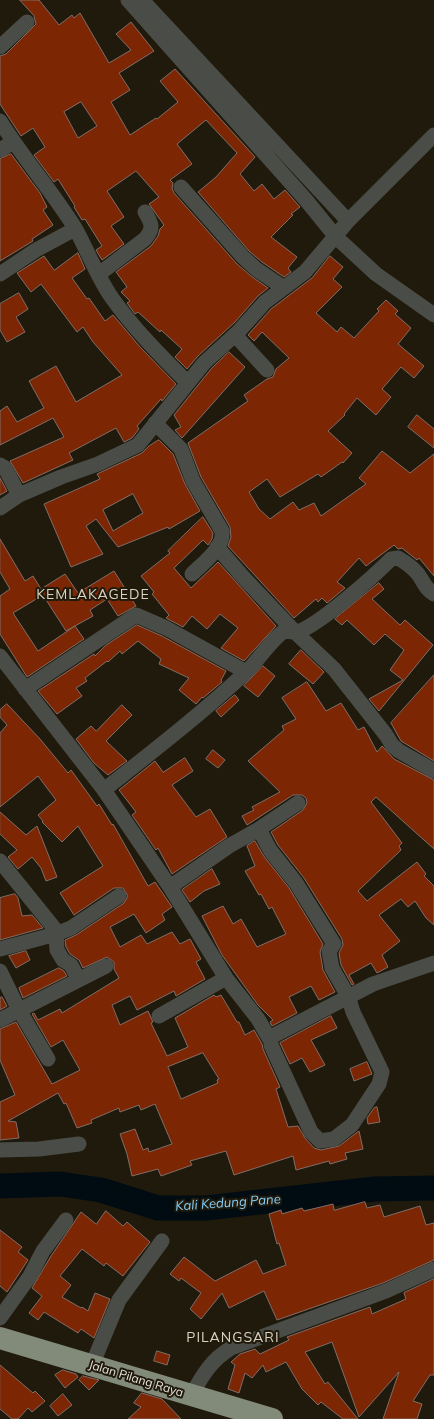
<!DOCTYPE html>
<style>
body{margin:0}
canvas{display:block;background:#201a0c}
</style>
<canvas width="434" height="1419"></canvas>
<script>
const g = document.querySelector('canvas').getContext('2d');
g.lineJoin = 'round';
function strokePath(path, color, width, dash) {
  g.strokeStyle = color;
  g.lineWidth = width;
  g.lineCap = dash ? 'butt' : 'round';
  g.setLineDash(dash || []);
  g.stroke(path);
}
function fillPath(path, color) {
  g.fillStyle = color;
  g.fill(path, 'evenodd');
}
function drawText(font, color, halo, rows, align = 'center') {
  g.font = font + ' Mulish,sans-serif';
  g.lineWidth = 4;
  g.setLineDash([]);
  g.textBaseline = 'middle';
  g.strokeStyle = halo;
  g.fillStyle = color;
  for (const [text, x, y, turn = 0] of rows) {
    g.save();
    g.translate(x, y);
    g.rotate((+turn || 0) * Math.PI / 180);
    g.textAlign = isNaN(turn) ? turn : align;
    if (halo) g.strokeText(text, 0, 0);
    g.fillText(text, 0, 0);
    g.restore();
  }
}
strokePath(new Path2D(`
 M0,1186L60,1184L101,1190L158,1208H206L375,1189L434,1188`), '#010b12', 25);
const building = new Path2D(`
 M20,0H39L59,25L72,15L74,18L80,13L109,63L131,50L116,34L131,22L154,51L119,73L130,90L111,102L130,135L156,118L157,119L178,102L160,81L175,69L255,157L240,174L254,191L262,184L274,199L285,190L300,207L291,214L293,215L271,237L297,257L288,268L291,272L284,277L262,262L249,251L198,192L216,177L237,153L206,120L177,144L192,164L170,180L173,183L172,188L174,193L237,264L251,276L268,288L258,296L235,322L198,356L187,369L175,357L182,349L161,330L160,332L138,312L135,314L127,303L130,301L121,292L127,287L116,272L151,246L158,236L160,229L164,225L149,204L159,197L136,171L107,191L124,217L111,226L124,244L102,260L96,250L102,246L85,219L82,220L74,207L75,206L58,179L54,182L34,155L45,147L33,128L21,136L0,104V56L6,54L36,24L34,16ZM81,102L97,126L78,138L64,112Z
 M11,154L40,193L47,207L43,210L53,225L32,239L33,241L0,261V159Z
 M78,253L85,269L72,278L87,299L89,298L105,321L113,315L141,348L176,384L162,401L161,399L137,426L139,429L132,438L124,442L116,428L69,453L73,460L23,483L10,461L64,437L53,418L0,445V411L7,406L17,422L44,408L29,381L56,366L76,402L122,375L93,342L83,327L77,332L41,284L31,292L17,273L44,256L54,270Z
 M330,256L343,267L333,279L342,287L316,313L337,332L341,327L354,338L379,311L377,309L386,300L398,311L395,314L411,328L398,344L424,366L414,378L401,367L382,389L391,397L376,415L357,398L344,414L345,415L328,431L352,453L343,463L342,462L321,477L318,474L280,497L267,479L249,492L259,509L270,519L293,502L299,510L314,503L321,516L366,484L359,478L382,451L410,473L434,454V576L419,558L417,560L402,548L398,549L394,545L366,566L359,558L337,582L345,588L327,603L322,598L318,602L316,599L294,618L228,546L231,537L230,527L201,477L188,443L248,401L244,395L267,379L273,377L276,369L289,358L262,332L254,341L248,335L271,309L312,278Z
 M19,293L28,309L16,317L25,332L7,342L0,330V304Z
 M229,352L245,367L182,438L175,430L181,427L174,415L211,369Z
 M417,415L434,429V448L408,427Z
 M159,440L173,454L185,484L200,511L169,529L168,527L118,547L96,519L86,526L103,554L71,567L44,504L100,479L97,474L142,453L149,446ZM133,494L143,513L113,531L103,510Z
 M0,478L7,491L0,495Z
 M203,517L213,533L212,539L208,545L203,540L174,568L191,588L218,562L276,626L244,661L221,648L238,628L220,614L207,629L192,616L183,627L166,618L169,615L152,594L154,592L141,576L170,553L168,551Z
 M0,539L25,581L33,576L41,589L65,574L78,593L114,571L136,606L118,616L107,599L90,610L93,616L66,631L43,595L13,613L38,651L75,626L84,639L27,677L0,634V596L10,589L0,572Z
 M379,583L384,589L372,599L400,625L405,620L433,645L379,711L369,699L403,680L390,670L404,650L385,634L374,645L347,620L342,625L335,619Z
 M137,625L162,636L226,671L221,680L222,682L203,698L202,697L196,704L179,690L189,678L159,664L161,659L138,641L122,654L120,651L108,662L107,661L85,678L87,681L76,688L82,696L57,714L38,691L94,654L95,656L105,646Z
 M301,650L324,672L313,684L289,664Z
 M263,666L275,676L258,697L244,686Z
 M434,675V761L401,741L391,723Z
 M307,682L326,711L341,703L358,730L364,727L377,752L382,746L394,759L434,780V849L376,797L371,802L402,843L399,846L401,850L358,891L367,901L417,862L426,874L424,876L434,886V925L426,918L415,901L408,907L401,899L379,915L400,941L382,955L388,967L377,973L371,963L349,975L354,984L352,985L341,965L339,953L343,945L342,939L304,878L278,845L271,832L303,810L307,803L306,798L302,795H293L247,825L242,816L254,810L252,807L280,792L248,761L284,730L282,726L296,719L282,698Z
 M235,695L239,700L221,717L216,711Z
 M7,704L40,739L68,773L71,770L97,806L99,804L112,825L113,824L148,886L155,882L172,907L162,914L165,920L146,933L134,914L110,927L120,947L141,935L147,944L172,932L180,944L190,939L201,959L196,962L205,979L176,996L174,991L137,1010L130,996L112,1005L120,1025L148,1011L153,1022L151,1023L167,1056L188,1047L175,1018L214,995L216,997L221,995L237,1022H239L245,1035L254,1030L262,1044L263,1049L280,1087L276,1089L288,1127L298,1126L305,1138L314,1148L321,1150L339,1146L359,1131L363,1149L345,1153L347,1159L330,1164L329,1161L296,1170L293,1156L234,1175L226,1151L190,1161L192,1165L161,1176L158,1169L132,1176L127,1154L120,1134L135,1129L143,1150L148,1148L149,1152L172,1144L155,1104L141,1110L139,1105L120,1112L119,1108L91,1120L92,1123L77,1128L66,1103L64,1104L58,1093L8,1121L16,1122L19,1138L0,1140V1102L15,1095L0,1060V1029L16,1022L52,1084L80,1070L63,1040L51,1047L32,1014L34,1013L38,1020L60,1009L62,1013L119,978L114,969V962L107,957L83,968L79,960L70,954L66,947L65,940L76,935L124,903L128,896L123,888H114L74,915L60,893L103,866L78,826L62,842L42,822L43,821L38,815L56,800L38,776L0,807V733L7,725L0,717V710ZM203,1053L219,1079L217,1080L218,1083L181,1099L168,1067Z
 M122,705L132,715L106,741L127,761L108,775L94,763L76,739L91,726L96,731Z
 M213,750L225,760L218,768L206,759Z
 M185,758L193,771L172,785L196,817L210,809L227,837L172,874L158,848L156,850L132,815L136,812L119,790L155,761L163,772Z
 M0,812L26,835L37,826L57,877L46,881L41,868L32,857L18,869L8,857L17,850L0,834Z
 M255,841L263,855L289,888L323,944L320,952L323,970L335,992L319,1000L311,986L289,997L297,1013L272,1026L270,1022L273,1020L258,1005L222,955L202,916L223,906L233,924L241,919L257,947L286,934L272,907L269,909L261,894L259,895L245,871L255,866L247,846Z
 M212,869L220,884L204,891L190,902L182,890Z
 M15,894L18,898L22,916L32,915L43,928L0,940V898Z
 M26,951L30,960L16,968L9,956Z
 M59,968L64,971L67,976L23,998L19,988Z
 M2,997L7,1006L0,1010V998Z
 M331,1016L337,1028L311,1040L325,1065L310,1072L302,1058L290,1064L280,1043Z
 M367,1062L372,1074L354,1081L350,1069Z
 M377,1107L380,1122L368,1124L367,1118L374,1108Z
 M365,1202L367,1208L380,1205L384,1217L420,1206L426,1225L434,1223V1260L383,1283L277,1320L264,1291L229,1308L222,1293L201,1319L190,1309L201,1293L181,1278L179,1281L170,1274L184,1257L215,1281L256,1260L263,1274L286,1265L279,1243L277,1244L269,1214L281,1210L282,1214L302,1208L304,1211L333,1204L334,1210Z
 M106,1211L123,1226L127,1222L150,1242L123,1276L106,1263L104,1266L82,1249L60,1276L71,1285L62,1297L81,1308L82,1307L88,1311L95,1293L110,1299L94,1338L81,1329L78,1333L44,1312L38,1320L29,1313L42,1296L32,1288L51,1256L81,1212L96,1224Z
 M0,1230L22,1247L18,1252L28,1260L7,1292L0,1286Z
 M434,1279V1375H430L413,1401L422,1404L417,1419H383L399,1372L359,1417L332,1342L305,1352L325,1384L328,1382L358,1419H343L321,1402L318,1405L302,1389L286,1362L266,1372L263,1365L252,1378L245,1373L239,1393L228,1389L235,1365L231,1362L240,1354L255,1349L260,1354L289,1340L287,1337L370,1307L372,1314L406,1299L404,1293Z
 M157,1351L170,1355L167,1365L154,1361Z
 M0,1365L33,1393L35,1391L45,1401L32,1412L28,1408L18,1419H12L0,1409Z
 M63,1370L76,1374L78,1377L65,1388L55,1375Z
 M83,1376L99,1380L89,1390L79,1380Z
 M142,1393L162,1399L181,1419H128L141,1407L134,1403Z
 M63,1394L72,1405L58,1416L50,1406Z`);
fillPath(building, '#7d2604');
strokePath(building, '#806d67', 1);
strokePath(new Path2D(`
 M128,0L306,200L336,237L376,274L434,315
 M0,47L27,22
 M0,121C23,158 52,191 75,228C88,251 97,277 112,298C134,329 161,356 187,382
 M0,150L13,142
 M181,187L243,257L256,269L284,288
 M348,221L434,135
 M0,274L36,250L75,229
 M99,274L145,239C154,228 152,224 145,212
 M235,335L267,370
 M155,423L181,449L193,481L222,531C225,547 202,564 192,574
 M0,465L5,468L19,495
 M0,508L19,495L61,477L98,464L138,445L204,363L238,332L265,302L305,272L348,221L142,0
 M217,547L243,577L295,632L334,669L386,735L392,745L399,751L434,771
 M0,656L104,790L170,887L226,978L258,1019L269,1038L373,984L434,963
 M25,689L136,615L166,628L246,672
 M104,790C152,752 200,715 245,673C259,660 268,643 284,631C287,631 292,632 296,632C315,629 375,575 391,559L398,558C405,562 413,568 418,574C423,581 426,590 434,594
 M259,829L270,850L296,883L334,944L329,951L332,968L348,996L353,1012L382,1072L379,1084L352,1125L334,1139L320,1141L311,1132L271,1045
 M0,861L54,928L56,934L57,950L63,960L71,965L79,980
 M170,887L229,846L259,829L298,803
 M0,949L56,934L71,928L119,896
 M0,971L19,1010L48,1059
 M159,1016L226,978
 M0,1020L106,966
 M0,1150L39,1149L79,1144
 M0,1318L30,1276L43,1251L66,1220
 M92,1365L119,1300L162,1241
 M191,1396C202,1376 211,1360 231,1348L386,1291L434,1269`), '#4a4d47', 15);
strokePath(new Path2D(`
 M0,1338L272,1419`), '#828a7a', 22);
drawText('12px', '#eae6dd', '#201a0c', [
 ["Jalan Pilang Raya",136,1379,17]
]);
drawText('italic 13px', '#84cff8', '#201a0c', [
 ["Kali Kedung Pane",228,1203,-4]
]);
g.letterSpacing = '1px';
drawText('14px', '#dbd2c0', '#201a0c', [
 ["KEMLAKAGEDE",93,595],
 ["PILANGSARI",233,1338]
]);
g.letterSpacing = '0px';
</script>
